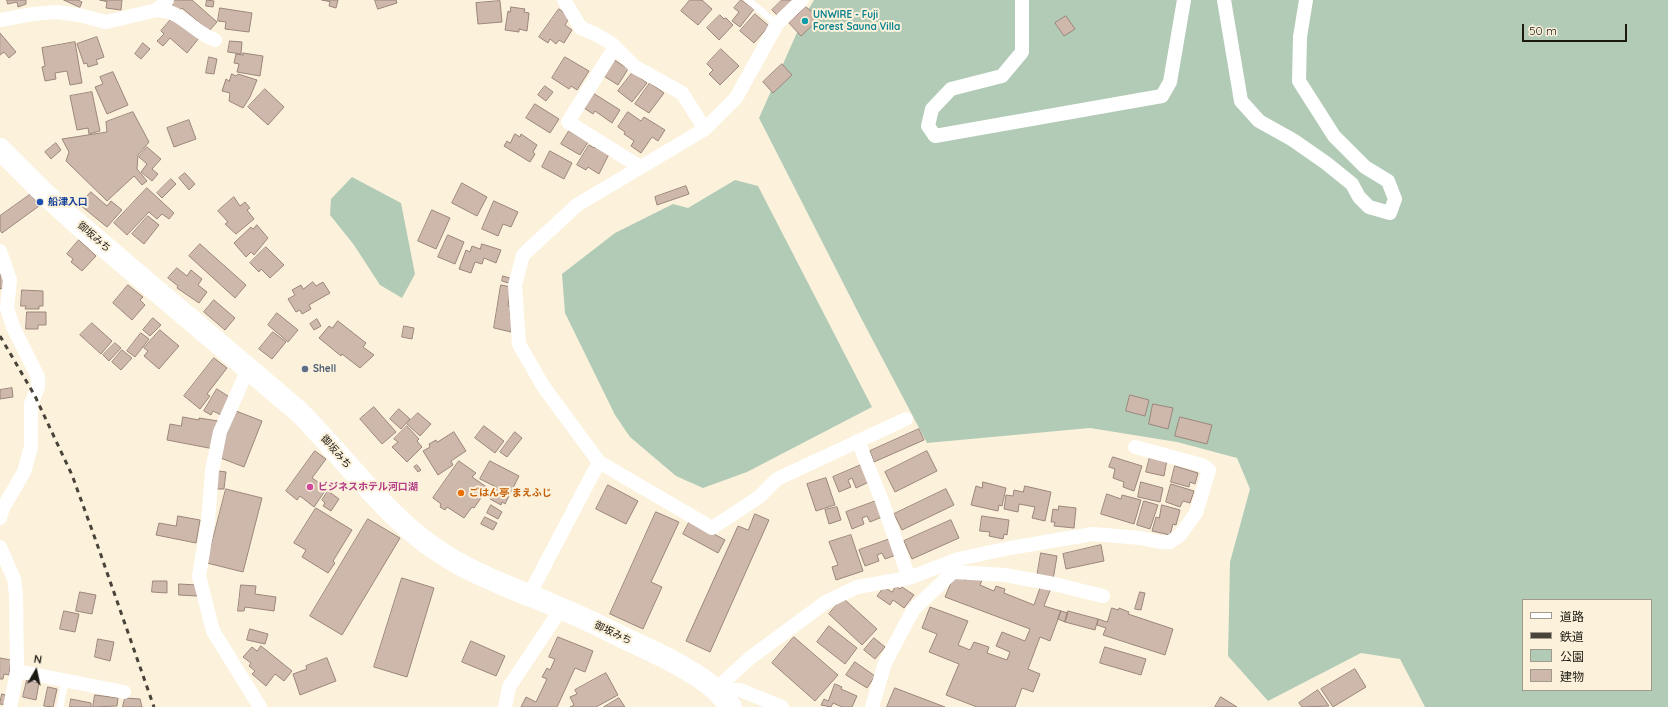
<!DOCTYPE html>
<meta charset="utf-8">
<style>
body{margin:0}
#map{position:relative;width:1668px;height:707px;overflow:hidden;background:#fcf2dc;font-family:Quicksand,"Noto Sans JP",sans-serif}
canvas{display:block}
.legend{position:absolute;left:1522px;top:599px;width:130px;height:92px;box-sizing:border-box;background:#fcf2dc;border:1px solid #a29b8b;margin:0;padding:5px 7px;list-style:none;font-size:12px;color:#1c1911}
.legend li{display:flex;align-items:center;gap:8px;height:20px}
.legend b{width:20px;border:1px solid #a29b8b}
.north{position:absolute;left:16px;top:651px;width:40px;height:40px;-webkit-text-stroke:3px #fcf2dc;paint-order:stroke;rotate:9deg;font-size:11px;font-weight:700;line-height:16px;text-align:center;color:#1c1911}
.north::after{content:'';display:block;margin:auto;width:14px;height:18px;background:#1c1911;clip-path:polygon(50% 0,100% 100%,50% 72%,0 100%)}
.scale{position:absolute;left:1522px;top:24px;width:105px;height:18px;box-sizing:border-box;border:2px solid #1c1911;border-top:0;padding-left:5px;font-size:12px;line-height:14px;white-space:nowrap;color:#1c1911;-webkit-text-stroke:3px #fcf2dc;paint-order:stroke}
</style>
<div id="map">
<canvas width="1668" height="707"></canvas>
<ul class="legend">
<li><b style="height:5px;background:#fff"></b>道路</li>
<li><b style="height:5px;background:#484439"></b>鉄道</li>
<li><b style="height:11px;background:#b2cbb7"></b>公園</li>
<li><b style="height:11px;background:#ceb7ab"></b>建物</li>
</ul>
<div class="north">N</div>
<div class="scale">50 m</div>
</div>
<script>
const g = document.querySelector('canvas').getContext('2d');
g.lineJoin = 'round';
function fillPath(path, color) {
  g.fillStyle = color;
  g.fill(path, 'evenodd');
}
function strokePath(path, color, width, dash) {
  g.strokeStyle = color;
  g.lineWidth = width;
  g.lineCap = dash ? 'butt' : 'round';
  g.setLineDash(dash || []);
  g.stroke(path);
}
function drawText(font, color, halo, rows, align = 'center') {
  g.font = font + ' Quicksand,"Noto Sans JP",sans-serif';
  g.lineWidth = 4;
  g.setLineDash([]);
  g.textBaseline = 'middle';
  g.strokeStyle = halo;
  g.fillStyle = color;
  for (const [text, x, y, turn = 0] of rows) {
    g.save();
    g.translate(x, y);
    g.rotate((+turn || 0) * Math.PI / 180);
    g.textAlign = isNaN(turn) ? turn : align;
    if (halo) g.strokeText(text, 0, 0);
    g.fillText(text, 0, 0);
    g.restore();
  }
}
fillPath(new Path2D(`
 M814,0H1668V707H1425L1400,659L1361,653L1268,701L1228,656L1230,562L1250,489L1237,458L1177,442L1090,428L927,443L860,316L759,118L803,19ZM1523,600H1651V690H1523Z
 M352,177L401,203L415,274L402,298L380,285L354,245L330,215L331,199Z
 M735,180L758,186L872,407L747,472L703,488L676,476L630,437L615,415L565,313L562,274L615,233L673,204L688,208Z`), '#b2cbb7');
const building = new Path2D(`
 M7,0H26V4L18,7L17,2L8,4Z
 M64,0H78L82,2L80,7Z
 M100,0H122L121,10L106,8L107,2Z
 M173,0H192L217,22L209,31L182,8L179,11L170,3Z
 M207,0L214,1L213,7L206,6Z
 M322,0H338L336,8L329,6L330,2Z
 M375,0H396L397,3L378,9Z
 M690,0H702L712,9L698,25L681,11Z
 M741,0L754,9L740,27L732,21L739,12L734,8Z
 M782,0H797L780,18L772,10Z
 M500,1L502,22L478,24L476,3Z
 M511,7L525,9L524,12L529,13L527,31L519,29V32L505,30L508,11L510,12Z
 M806,7L820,18L801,36L789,23Z
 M220,8L252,13L249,32L225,29L226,22L218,21Z
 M559,9L570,17L565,25L572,30L564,43L559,40L556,44L550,39L548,43L539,37Z
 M755,14L769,26L754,43L740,31Z
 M720,15L724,19L726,18L733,25L719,40L707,28Z
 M1066,16L1075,29L1064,36L1055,23Z
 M173,17L199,38L187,53L170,38L163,46L157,41L164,34L161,31Z
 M0,33L16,52L9,58L4,52L0,55Z
 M97,37L104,57L96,60L98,64L88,67L87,63L84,64L77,44Z
 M230,41L242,42L241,54L228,52Z
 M75,42L82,83L70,85L67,71L55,73L56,79L45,81L42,67L45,66L42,48Z
 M143,43L150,49L141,59L135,54Z
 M721,49L739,66L720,85L709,74L713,70L707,64Z
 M243,53L263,56L260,76L237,72L239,64L234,63L236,54L243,55Z
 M209,57L217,59L214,74L206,73Z
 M565,57L589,71L577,90L571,86L569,89L552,78Z
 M613,59L628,69L618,85L602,75Z
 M782,64L792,75L773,93L763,82Z
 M113,72L128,105L107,114L95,87L103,84L100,77Z
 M633,72L647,83L632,102L618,91Z
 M232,74L236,76L238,74L257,80L250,97L243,108L229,101L230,93L222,91L226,79L229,81Z
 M650,83L664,93L649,113L635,104Z
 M545,86L553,92L546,101L538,95Z
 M265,89L284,107L268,125L248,107Z
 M92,92L100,131L89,134L88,128L77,130L70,96Z
 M593,93L620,110L612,123L595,111L593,114L584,108Z
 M535,104L559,119L550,133L526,118Z
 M133,112L149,142L138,155L137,169L147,181L142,185L134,176L107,201L66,161L69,152L62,139L107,132L106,122Z
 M628,112L641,121L644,117L665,130L658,141L652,137L641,153L631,146L634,141L624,134L625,132L618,127Z
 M189,120L196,139L174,147L167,128Z
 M569,131L588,142L580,155L561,144Z
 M515,134L520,137L521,134L537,145L533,152L535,154L530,162L504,146L507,141L510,143Z
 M56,143L61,150L51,159L45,152Z
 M589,145L594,148L596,146L609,154L599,174L588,167L586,170L577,165Z
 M147,147L161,159L152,169L158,174L152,181L141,172L147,164L139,157Z
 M550,151L572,163L564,179L542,167Z
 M185,173L195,184L189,190L179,178Z
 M171,179L176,184L162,198L157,193Z
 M462,183L487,197L477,216L452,203Z
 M686,186L689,194L657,205L655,197Z
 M147,188L174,213L169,219L162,214L157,219L149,212L127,235L114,223Z
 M91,192L107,206L111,201L122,210L107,227L80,205Z
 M31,194L39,206L2,233L0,230V216Z
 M234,197L240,206L245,202L250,208L247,210L254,219L236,234L225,224L228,222L218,211Z
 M494,201L518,212L511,227L503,224L498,236L482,229Z
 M432,210L450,218L436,249L418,241Z
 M148,216L159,225L144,244L132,234Z
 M257,225L268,238L254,255L251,252L246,257L234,243L251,227L253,229Z
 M448,235L464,242L455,264L438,257Z
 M79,240L96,256L82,271L71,262L73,259L67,254Z
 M200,244L246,285L235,298L189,256Z
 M482,244L501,250L496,263L484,258L482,264L475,262L471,273L459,269L466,250L470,252L472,246L480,249Z
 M266,247L284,265L270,278L261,269L259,272L250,263Z
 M177,268L187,276L191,270L202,279L198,285L207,292L199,303L177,288L178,286L168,278Z
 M2,274L7,287L0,289V275Z
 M503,276L513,279L511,284L502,281Z
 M313,282L316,286L323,282L330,293L309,305L311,309L302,314L300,310L296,312L288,299L295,295L292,290L301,285L303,289Z
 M128,285L143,297L140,300L145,305L132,320L113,303Z
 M501,285L511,287L508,306H511L510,315L513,316L511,332L494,328Z
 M22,290L43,291V306H39V309H25L26,306H21Z
 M214,300L235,318L225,330L204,312Z
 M27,312H46V325H38V329H26Z
 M277,313L298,330L288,342L268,325Z
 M153,318L161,325L150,336L143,330Z
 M317,319L321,326L314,330L310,324Z
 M338,321L366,343L363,347L374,355L360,368L342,354L341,356L319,338L329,326L332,328Z
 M92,323L112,341L101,354L80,335Z
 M404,326L414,328L412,339L402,337Z
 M160,330L179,346L159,369L144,356L148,351L144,348Z
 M273,332L286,342L272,359L259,349Z
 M141,333L149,339L135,357L127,351Z
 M115,343L121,348L109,361L103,355Z
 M122,350L132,358L121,370L112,362Z
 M214,358L227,368L207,394L210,396L200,409L184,396Z
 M12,388L13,397L0,399V390Z
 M217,389L231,398L221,415L213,411L211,415L204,411Z
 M1130,395L1149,400L1145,416L1126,411Z
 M1153,404L1173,408L1168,429L1149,424Z
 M374,407L396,432L382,444L360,419Z
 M399,409L410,419L401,429L390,419Z
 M236,411L262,421L244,467L218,457Z
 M418,413L431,424L420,436L407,424Z
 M183,417L199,420V418L218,421L214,449L167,440L170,424L181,426Z
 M1180,417L1212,425L1207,444L1175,436Z
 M407,426L419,439L417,441L422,447L407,462L392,447L398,442L394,439Z
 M484,426L504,441L495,453L475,438Z
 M919,429L924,440L874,462L870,451Z
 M454,432L466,451L451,461L453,465L438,475L423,451L430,447L429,444L436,440L437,442Z
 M515,432L522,438L507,457L500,452Z
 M315,451L326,459L312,478L327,488L314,507L300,496L297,500L286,491Z
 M927,451L937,471L895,492L885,472Z
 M1113,457L1142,466L1134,491L1123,487L1124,482L1113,478L1115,469L1109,467Z
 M1150,457L1167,460L1164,476L1146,472Z
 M459,461L476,473L472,477L488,488L474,508L472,507L464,518L447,507L445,510L440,507L441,504L433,498Z
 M490,461L519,476L505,504L502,502L501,505L490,499L496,487L480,479Z
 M417,465L421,470L418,472L414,467Z
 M861,465L869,482L856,488L852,478L848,480L851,487L839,492L833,477Z
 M1175,466L1198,473L1195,484L1190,482L1189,487L1171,482Z
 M219,471L226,472L224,489H217Z
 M826,478L835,505L816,511L807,484Z
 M983,482L1006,488L1002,506L999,505L998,511L971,505L976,486L982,488Z
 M1141,482L1163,488L1160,502L1138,497Z
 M1171,484L1194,491L1190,503L1183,501L1180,507L1166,502Z
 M608,485L638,501L626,524L596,509Z
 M1025,486L1051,492L1045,521L1032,518L1035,507L1019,504L1018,512L1004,509L1006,495L1013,496L1014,490L1023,492Z
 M226,489L262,498L243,572L207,563Z
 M946,489L954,505L902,530L894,514Z
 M328,491L339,499L331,511L323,506L325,503L322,500Z
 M1107,494L1121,499L1122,495L1141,500L1134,524L1101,514Z
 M876,501L882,517L870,522L867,516L862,518L864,524L852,529L846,512Z
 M1144,501L1158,505L1150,529L1137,525Z
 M491,505L502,512L498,519L487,513Z
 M1162,505L1180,510L1176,525L1173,524L1170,535L1152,531L1156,517L1159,518Z
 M1059,506L1076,508L1074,528L1054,526L1055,522H1051L1053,509L1058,510Z
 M837,507L841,520L829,524L825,510Z
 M316,508L352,530L333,561L335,563L328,573L302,557L306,550L294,543Z
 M656,512L679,522L651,582L662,587L643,629L610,614Z
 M755,514L769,520L710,652L686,641L738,526L748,530Z
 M178,516L200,520L196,543L156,535L159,523L176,526Z
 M982,516L1009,520L1007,535L1004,534L1003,539L989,536L990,532L980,531Z
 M485,517L497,523L493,530L481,524Z
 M368,519L400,538L342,635L310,616Z
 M951,520L959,538L912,559L904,541Z
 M690,521L725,540L718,553L683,534Z
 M851,535L863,571L836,580L832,567L838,565L829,542Z
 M890,539L896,555L885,559L882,553L877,555L879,561L865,566L859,550Z
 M1101,545L1104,561L1066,569L1063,554Z
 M1041,553L1057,556L1053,580L1037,577Z
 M968,575L982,580L980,585L994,591L996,586L1005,589L1004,593L1034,605L1041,585L1051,588L1044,606L1061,611L1050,641L1040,637L1028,669L1040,674L1033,692L1022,688L1015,707H977L946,695L959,664L929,652L937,634L922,628L930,607L968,621L958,645L970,650L974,642L989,647L987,653L1007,660L1010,652L996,646L1002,632L1025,641L1030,629L945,597L954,576L966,580Z
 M402,578L434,588L407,677L374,667Z
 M153,581H167V593L152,592Z
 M179,584L197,585V596L179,595Z
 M241,585L256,586L255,594L276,597L274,611L245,607L244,611H238Z
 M896,586L900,589L902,587L914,595L904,608L893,600L890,605L877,596L884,587L892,592Z
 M80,592L96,595L92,614L76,611Z
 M1140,592L1145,593L1141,610L1135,609Z
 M843,598L877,629L862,645L829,614Z
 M1112,608L1118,610L1119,608L1129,612L1128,614L1173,629L1165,655L1103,635L1106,628L1097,625L1098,619L1107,622Z
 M64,611L79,614L75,632L60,629Z
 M1061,611L1068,613L1065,622L1058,619Z
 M1068,611L1098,619L1095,630L1065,622Z
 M829,626L857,648L845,664L817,642Z
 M250,629L268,634L265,644L247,640Z
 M558,637L593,651L585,672L575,668L557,707H521L526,697L536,702L547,679L542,677L547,668L550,670L555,659L549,657Z
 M794,637L838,675L815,701L772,663Z
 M874,638L885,647L875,659L864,650Z
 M98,639L114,642L110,661L95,657Z
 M471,641L505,656L496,676L462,662Z
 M261,646L292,671L284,681L275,674L266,686L252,674L255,671L249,666L251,663L243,657L252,647L257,651Z
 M1105,647L1146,659L1141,675L1100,663Z
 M0,658L11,660L9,675L4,674L3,679H0Z
 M327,658L336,681L300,695L293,674L307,669L306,666Z
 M855,662L875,676L867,688L846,675Z
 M1355,669L1366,687L1333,707L1321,689Z
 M606,673L618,695L596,707H570L574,705L570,697L577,694L575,690Z
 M27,680L39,683L36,700L23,697Z
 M835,684L842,687L841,689L857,696L852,707H842L833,703L831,707L821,705L824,699L828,701Z
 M48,687L57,689L53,707L44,706Z
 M895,688L945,707H887Z
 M1318,690L1329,706L1302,707L1299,703Z
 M2,694L8,696L7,705L0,704Z
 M95,695L118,698L117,706L93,707Z
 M1221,697L1237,707H1215Z
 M125,698L140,699L142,707H123Z
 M619,698L625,707H604Z
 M71,699L91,703V707H70Z`);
fillPath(building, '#ceb7ab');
strokePath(building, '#9c867b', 1);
strokePath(new Path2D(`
 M748,0L777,24
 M60,707L65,680`), '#fff', 7);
strokePath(new Path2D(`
 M564,0L581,28L595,34L611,43L635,67L682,93L705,129
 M1022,0V52L1002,76L951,89L932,109L928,126L935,136L1162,96L1170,82L1184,0
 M1224,0L1241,101L1259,121L1293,140L1326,163L1352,184L1359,197L1369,207L1390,213L1395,199L1388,181L1365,167L1334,136L1299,81L1300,37L1306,0
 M157,10C162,11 168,11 172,13C188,20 198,34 215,40
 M0,20L33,14L57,12L79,15L106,22L157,10L167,0
 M615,47L568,122L640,167
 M0,251L10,280L7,308L13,327L38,377V387L31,404V447L24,472L3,508L0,518
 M251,370L244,378L220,432L212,471L208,522L199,576L213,631L260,707
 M858,441L882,501L909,578
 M599,462L712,528L759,497L777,479L906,419
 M0,547L14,579L16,594L17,671L10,707
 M529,595L599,462L543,386L519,344L515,285L523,255L577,205L705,129L736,98L777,24L802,0
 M17,671L124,692
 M505,707L509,687L561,609
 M782,707L740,690H715L750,658L826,602L857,587L909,578L958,559L1010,548L1093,534L1140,538L1160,542H1170L1180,535L1196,513L1209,470L1202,465L1135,447
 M872,707L885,663L913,610L953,572L1005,575L1054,584L1103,596`), '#fff', 14);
strokePath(new Path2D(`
 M0,149L46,195L79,225L298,411C348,460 388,522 449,558C484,579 523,592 560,608C587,619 613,633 639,645C663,656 690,669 710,685C718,691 725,700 731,707`), '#fff', 22);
strokePath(new Path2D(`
 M0,336L35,396L72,475L96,541L154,707`), '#484439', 3, [5, 5]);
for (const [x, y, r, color] of [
 [805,21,4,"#0f9aa8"],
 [40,202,4,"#1a4fb4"],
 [305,369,4,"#5c6f8a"],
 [310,487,4,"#d1479c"],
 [461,493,4,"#e8710a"]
]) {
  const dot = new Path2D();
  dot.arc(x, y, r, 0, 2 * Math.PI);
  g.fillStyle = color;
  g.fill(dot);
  strokePath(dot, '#fcf2dc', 1.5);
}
drawText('bold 10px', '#0d838f', '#fcf2dc', [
 ["UNWIRE - Fuji",813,15],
 ["Forest Sauna Villa",813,27]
], 'left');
drawText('bold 10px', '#164399', '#fcf2dc', [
 ["船津入口",48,202]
], 'left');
drawText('10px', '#1c1911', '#fcf2dc', [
 ["御坂みち",94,237,41],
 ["御坂みち",336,452,49],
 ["御坂みち",613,633,25]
]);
drawText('bold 10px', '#4e5e75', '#fcf2dc', [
 ["Shell",313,369]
], 'left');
drawText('bold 10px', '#b23c85', '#fcf2dc', [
 ["ビジネスホテル河口湖",318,487]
], 'left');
drawText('bold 10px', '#c56008', '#fcf2dc', [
 ["ごはん亭 まえふじ",469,493]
], 'left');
</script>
